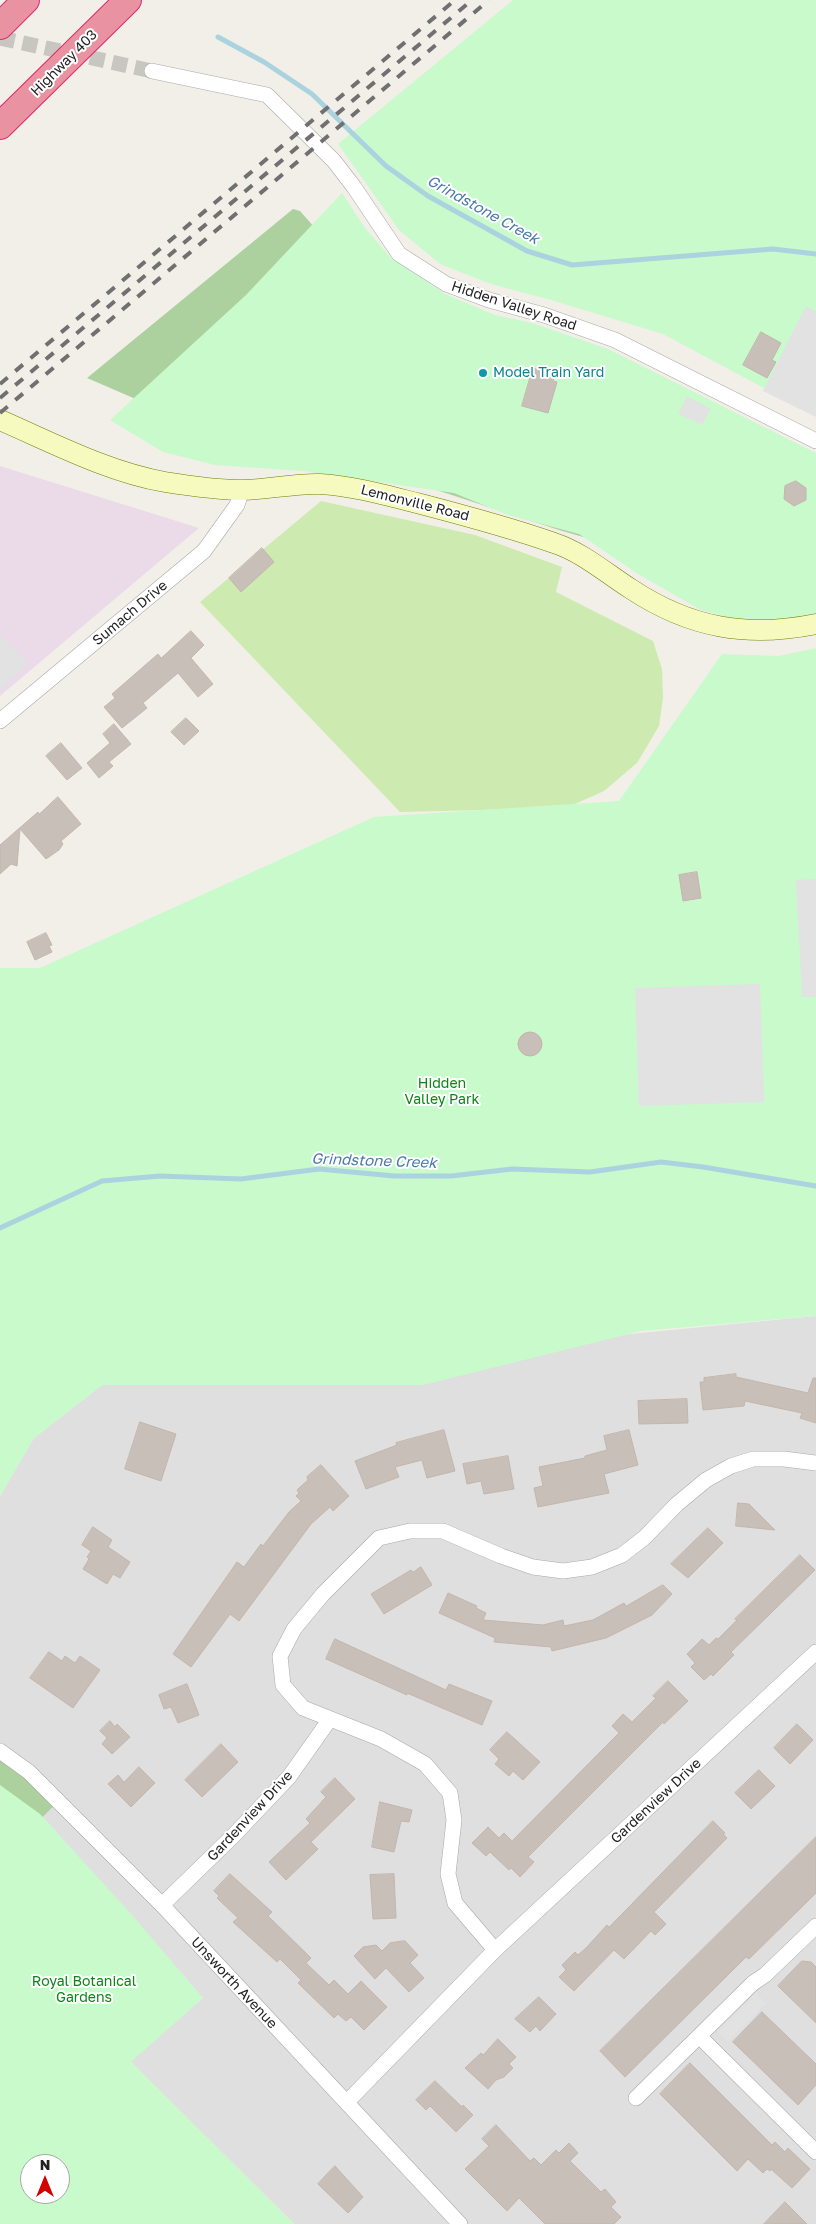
<!DOCTYPE html>
<style>
body{margin:0}
#map{position:relative;width:816px;height:2224px;overflow:hidden;background:#f2efe9;font-family:"Golos Text",sans-serif}
canvas{display:block}
.north{position:absolute;left:20px;top:2154px;width:50px;height:50px;box-sizing:border-box;background:#fff;border:1px solid #a7a7a7;border-radius:50%;rotate:0deg;font-size:14px;font-weight:700;line-height:20px;text-align:center;color:#222}
.north::after{content:'';display:block;margin:auto;width:18px;height:22px;background:#d40000;clip-path:polygon(50% 0,100% 100%,50% 72%,0 100%)}
</style>
<div id="map">
<canvas width="816" height="2224"></canvas>
<div class="north">N</div>
</div>
<script>
const g = document.querySelector('canvas').getContext('2d');
g.lineJoin = 'round';
function fillPath(path, color) {
  g.fillStyle = color;
  g.fill(path, 'evenodd');
}
function strokePath(path, color, width, dash) {
  g.strokeStyle = color;
  g.lineWidth = width;
  g.lineCap = dash ? 'butt' : 'round';
  g.setLineDash(dash || []);
  g.stroke(path);
}
function drawText(font, color, halo, rows, align = 'center') {
  g.font = font + ' "Golos Text",sans-serif';
  g.lineWidth = 4;
  g.setLineDash([]);
  g.textBaseline = 'middle';
  g.strokeStyle = halo;
  g.fillStyle = color;
  for (const [text, x, y, turn = 0] of rows) {
    g.save();
    g.translate(x, y);
    g.rotate((+turn || 0) * Math.PI / 180);
    g.textAlign = isNaN(turn) ? turn : align;
    if (halo) g.strokeText(text, 0, 0);
    g.fillText(text, 0, 0);
    g.restore();
  }
}
fillPath(new Path2D(`
 M816,1316V2224H294L130,2061L203,1998L40,1814L0,1785V1496L34,1438L102,1385Z`), '#e0dfdf');
fillPath(new Path2D(`
 M0,466L199,528L0,696Z`), '#ebdbe8');
fillPath(new Path2D(`
 M321,501L475,535L562,567L556,592L653,641L662,669L663,698L659,726L637,763L604,791L566,808L400,812L200,602Z`), '#cdebb0');
fillPath(new Path2D(`
 M293,209L300,211L590,539L559,530L277,438L175,416L87,378Z
 M0,1754L61,1799L20,1839L0,1841Z`), '#add19e');
fillPath(new Path2D(`
 M513,0H816V416L663,334L551,300L491,284L440,264L399,230L338,144Z
 M342,193L365,228L391,258L445,294L495,315L532,323L608,349L816,453V615L748,623L701,610L638,574L579,534L508,515L454,493L303,471L215,465L163,452L110,420L246,295Z
 M816,648V1316L641,1331L423,1385H102L34,1438L0,1496V968H40L374,817L619,801L722,654L779,656Z
 M0,1785L40,1814L132,1915L203,1998L131,2062L294,2224H0ZM30,2164H60V2194H30Z`), '#c8facc');
fillPath(new Path2D(`
 M806,306L816,312V417L763,391Z
 M687,396L711,409L702,425L678,414Z
 M0,636L28,662L0,691Z
 M816,879V997H802L796,880Z
 M760,984L764,1102L639,1106L635,988Z
 M756,1993L766,2003L728,2042L718,2032Z`), '#e2e2e2');
strokePath(new Path2D(`
 M218,37L264,62L312,94L386,166L428,196L527,251L572,265L773,249L816,254
 M0,1228L102,1181L160,1176L241,1179L319,1169L394,1176H451L512,1169L590,1172L661,1162L703,1167L816,1186`), '#aad3df', 5);
const building = new Path2D(`
 M761,332L781,343L772,360L776,362L767,378L743,365Z
 M533,368L555,375L553,381L557,382L548,413L522,406Z
 M796,481L806,488V500L794,506L784,499L785,486Z
 M262,548L274,562L241,592L229,578Z
 M191,631L204,645L191,658L213,684L198,697L178,673L143,703L147,708L122,728L104,707L115,698L112,694L158,654L161,658Z
 M186,718L199,731L184,745L171,732Z
 M114,724L131,744L109,762L113,766L99,778L87,763L110,743L103,734Z
 M61,743L82,768L67,780L46,756Z
 M58,797L81,824L61,841L63,844L59,850L46,859L20,829L17,866L11,864L0,874V845L38,812L39,814Z
 M697,872L701,898L683,901L679,875Z
 M46,933L52,945L49,946L52,952L35,960L27,942Z
 M518 1044a12 12 0 1 1 24 0a12 12 0 1 1-24 0Z
 M736,1374V1377L808,1393L813,1378H816V1423L800,1418L802,1413L745,1401L744,1406L703,1410L700,1382H704V1378Z
 M687,1399L688,1423L639,1424L638,1401Z
 M140,1422L176,1434L161,1481L125,1469Z
 M444,1430L455,1471L427,1478L422,1460L395,1467L399,1477L366,1489L355,1461L397,1445L396,1443Z
 M629,1430L638,1465L604,1474L609,1493L538,1507L534,1488L543,1486L539,1467L585,1458V1456L607,1450L604,1436Z
 M508,1456L514,1489L484,1494L481,1481L467,1484L463,1464Z
 M321,1465L349,1496L333,1511L330,1507L311,1524L239,1621L230,1614L191,1667L173,1654L237,1562L244,1567L261,1544L263,1546L289,1512L301,1501L296,1496L299,1493L297,1490L308,1480L307,1477Z
 M738,1503L749,1504L775,1530L736,1526Z
 M93,1527L112,1540L108,1547L130,1562L120,1578L113,1574L107,1584L83,1569L89,1559L87,1557L91,1551L82,1545Z
 M708,1528L723,1543L688,1578L671,1564Z
 M800,1555L815,1570L731,1652L734,1655L713,1676L711,1674L704,1680L691,1667L695,1663L687,1654L702,1639L709,1645L716,1638L718,1639L737,1620L735,1619Z
 M421,1567L432,1585L384,1614L371,1594L411,1570L413,1572Z
 M663,1585L672,1594L652,1615L606,1638L552,1651L551,1647L494,1642L495,1638L439,1613L448,1593L477,1606L476,1608L486,1613L483,1620L543,1625L563,1620L564,1626L593,1620L624,1603L626,1606Z
 M335,1639L446,1690L449,1684L492,1701L482,1725L407,1693V1695L326,1659Z
 M49,1652L62,1661L65,1656L75,1663L80,1656L100,1670L73,1708L30,1678Z
 M668,1681L688,1701L664,1724L663,1722L528,1857L534,1862L520,1877L511,1868L509,1870L490,1852L486,1856L472,1843L488,1827L499,1838L504,1833L512,1841L619,1733L612,1726L623,1714L632,1722L656,1698L653,1696Z
 M187,1684L199,1715L178,1723L171,1707L164,1709L159,1695Z
 M110,1721L115,1727L117,1724L130,1737L112,1754L102,1744L107,1738L100,1731Z
 M797,1724L813,1740L790,1764L774,1748Z
 M507,1732L540,1762L523,1780L513,1771L509,1776L495,1764L499,1759L490,1750Z
 M221,1744L238,1762L202,1797L185,1780Z
 M139,1767L155,1783L131,1807L108,1784L118,1775L124,1782Z
 M759,1770L775,1786L751,1809L735,1793Z
 M335,1778L355,1799L311,1842L318,1849L286,1880L269,1862L310,1823L306,1819L326,1797L321,1792Z
 M380,1802L412,1810L409,1822L401,1821L394,1852L372,1847Z
 M713,1821L725,1833L723,1834L727,1838L654,1912L666,1924L655,1935L651,1931L624,1959L614,1950L574,1991L559,1977L566,1970L562,1965L575,1952L578,1955L586,1948L607,1925L609,1927Z
 M816,1837V1893L749,1959L746,1957L625,2077L600,2051Z
 M230,1874L272,1912L268,1916L311,1958L306,1963L329,1985L334,1980L348,1994L361,1981L387,2007L364,2030L351,2017L346,2021L338,2014L334,2018L298,1983L301,1980L280,1959L277,1962L233,1922L238,1918L217,1898L219,1896L214,1891Z
 M394,1874L396,1918L373,1919L370,1875Z
 M405,1941L418,1955L410,1963L424,1978L409,1992L386,1968L375,1979L354,1956L363,1947L376,1945L382,1951L390,1943Z
 M802,1961L811,1962L816,1967V2023L778,1986Z
 M539,1997L556,2014L540,2031L536,2026L530,2032L515,2019Z
 M762,2012L816,2064V2085L798,2105L733,2042Z
 M498,2039L516,2057L509,2064L513,2068L504,2077L496,2080L488,2089L465,2068L481,2053L483,2055Z
 M690,2063L772,2145L775,2142L785,2152L788,2148L810,2169L792,2188L771,2169L770,2171L767,2169L763,2173L748,2159L737,2171L660,2094Z
 M435,2081L462,2107L463,2105L473,2115L456,2132L430,2106L426,2110L416,2100Z
 M496,2125L530,2161L534,2158L541,2165L556,2150L559,2153L569,2143L578,2153L570,2161L601,2192L605,2189L616,2202L611,2207L621,2217L614,2224H545L519,2198L507,2211L465,2169L489,2146L482,2139Z
 M335,2166L363,2197L348,2213L318,2184Z
 M785,2202L807,2224H764Z`);
fillPath(building, '#c7bfb8');
strokePath(building, '#c4b6ab', 1);
strokePath(new Path2D(`
 M0,38L152,71`), '#c8c6c1', 15, [15, 8]);
const street = new Path2D(`
 M152,71L267,95L334,161L354,187L399,254L446,284L489,300L544,315L615,340L816,441
 M0,721L204,551L237,505L242,490
 M0,1751L29,1772L162,1905L460,2224
 M162,1905L234,1835L289,1777L330,1719
 M495,1950L455,1903L448,1874L454,1820L450,1793L425,1764L381,1739L303,1708L283,1685L280,1656L294,1629L323,1594L379,1538L410,1531H443L501,1556L533,1567L563,1571L592,1567L622,1555L644,1538L677,1504L706,1480L731,1466L753,1459H784L816,1463
 M700,2037L816,2152
 M636,2098L753,1983L765,1975L816,1926
 M347,2102L495,1950L816,1652`);
const secondary = new Path2D(`
 M0,420C53,443 108,472 165,482C190,486 217,490 242,490C268,490 294,483 320,484C353,486 385,495 417,503C463,515 509,527 554,543C582,552 606,573 631,589C690,628 747,638 816,624`);
const highway = new Path2D(`
 M0,26L26,0
 M0,126L128,0`);
strokePath(street, '#a9a9a9', 16);
strokePath(secondary, '#707d05', 21);
strokePath(highway, '#dc2a67', 28);
strokePath(street, '#fff', 15);
strokePath(secondary, '#f7fabf', 20);
strokePath(highway, '#e892a2', 26);
strokePath(new Path2D(`
 M0,384L455,0
 M0,398L472,0
 M0,413L489,0`), '#707070', 4, [10, 10]);
for (const [x, y, r, color] of [
 [483,373,5,"#0f9aa8"]
]) {
  const dot = new Path2D();
  dot.arc(x, y, r, 0, 2 * Math.PI);
  g.fillStyle = color;
  g.fill(dot);
  strokePath(dot, '#fff', 2);
}
drawText('14px', '#222', '#fff', [
 ["Highway 403",64,63,-45],
 ["Hidden Valley Road",514,306,18],
 ["Lemonville Road",415,503,14],
 ["Sumach Drive",130,613,-40],
 ["Gardenview Drive",656,1801,-43],
 ["Gardenview Drive",250,1816,-47],
 ["Unsworth Avenue",234,1983,47]
]);
drawText('14px', '#0d838f', '#fff', [
 ["Model Train Yard",493,373]
], 'left');
drawText('14px', '#0c8416', '#fff', [
 ["Hidden",442,1084],
 ["Valley Park",442,1100],
 ["Royal Botanical",84,1982],
 ["Gardens",84,1998]
]);
drawText('italic 15px', '#4a7aab', '#fff', [
 ["Grindstone Creek",483,210,29],
 ["Grindstone Creek",374,1161,2]
]);
</script>
